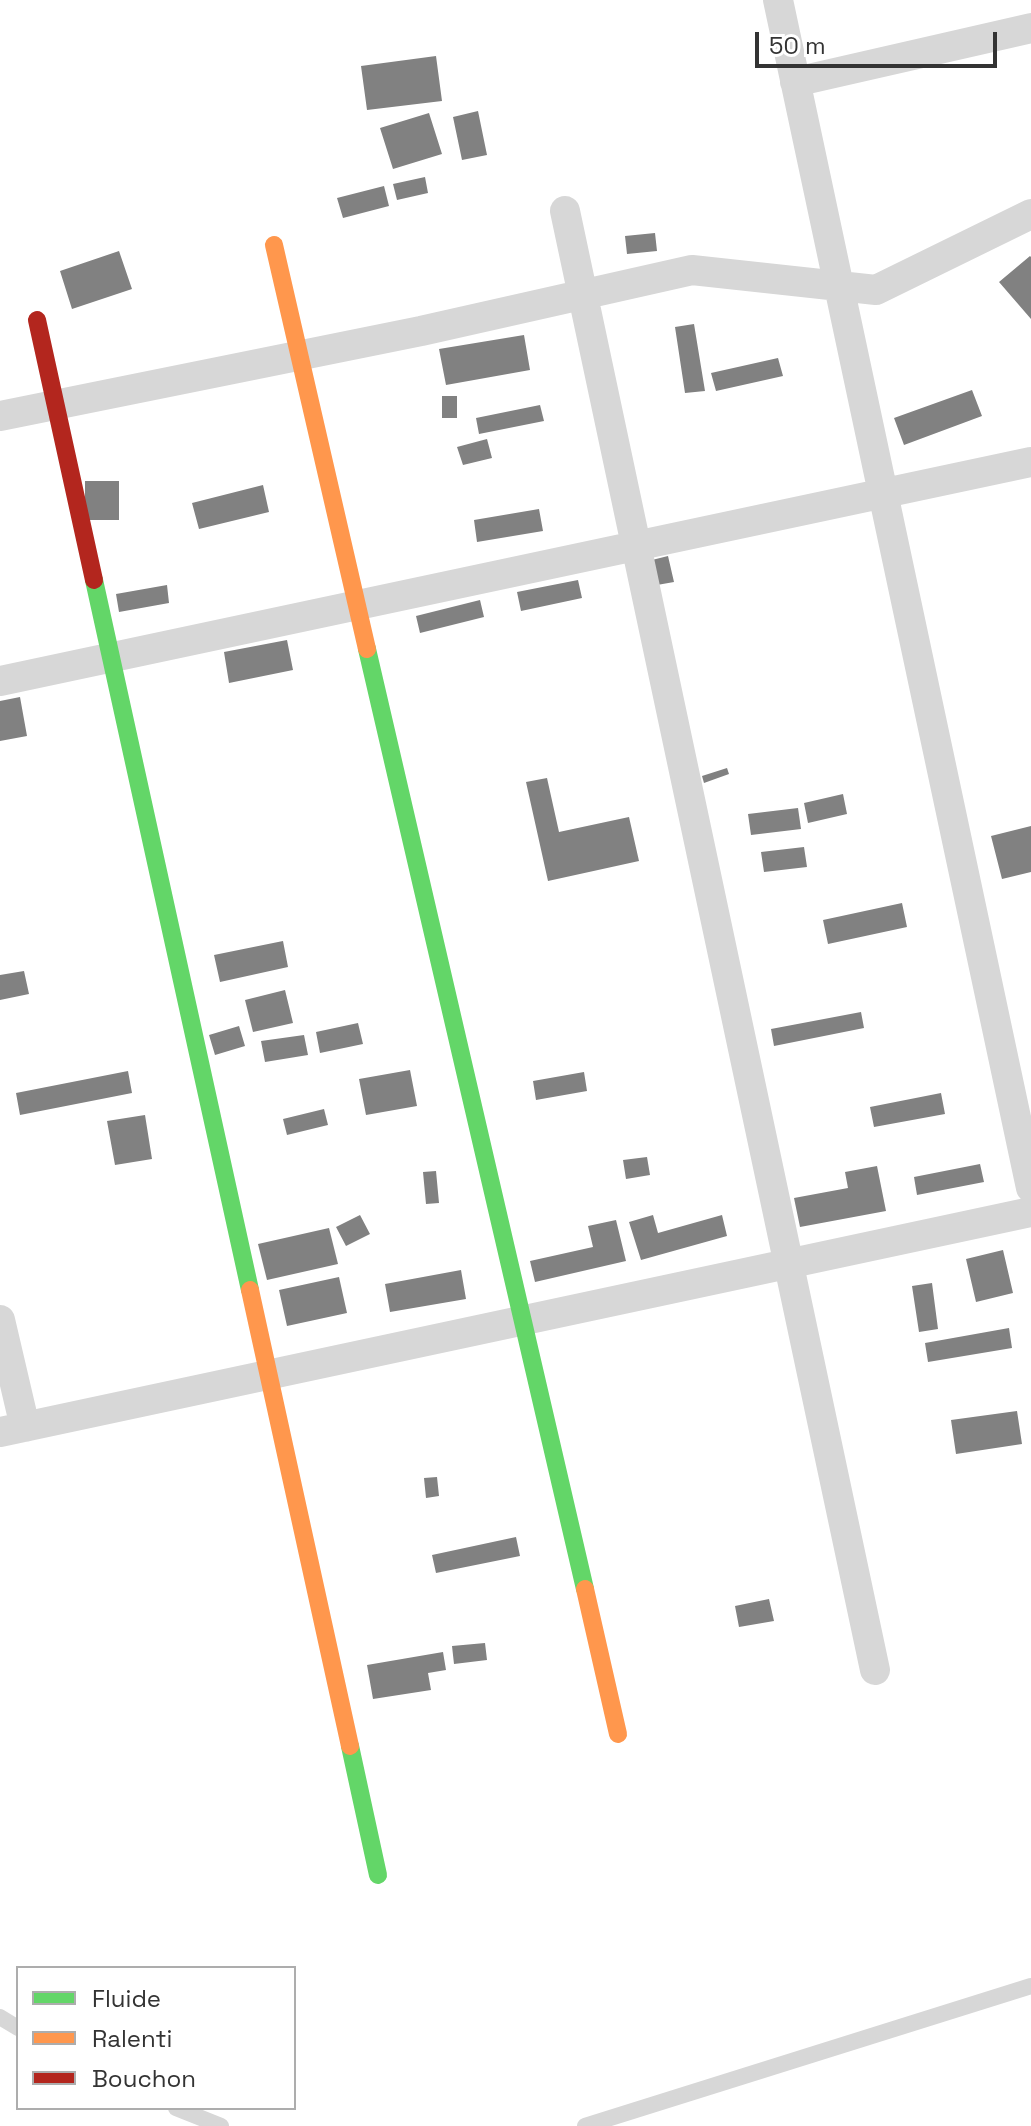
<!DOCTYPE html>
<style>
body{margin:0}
#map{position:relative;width:1031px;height:2126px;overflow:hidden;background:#fff;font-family:"Space Grotesk",sans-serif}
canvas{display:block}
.legend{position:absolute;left:16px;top:1966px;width:280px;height:144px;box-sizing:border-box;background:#fff;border:2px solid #adadad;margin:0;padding:10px 14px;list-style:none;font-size:24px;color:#333}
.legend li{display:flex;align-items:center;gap:16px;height:40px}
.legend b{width:40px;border:2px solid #adadad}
.scale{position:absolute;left:755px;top:32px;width:242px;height:36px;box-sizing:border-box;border:4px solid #333;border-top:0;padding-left:10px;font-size:24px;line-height:28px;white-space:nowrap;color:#333;-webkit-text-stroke:6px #fff;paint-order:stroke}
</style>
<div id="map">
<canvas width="1031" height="2126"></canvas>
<ul class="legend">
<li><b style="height:10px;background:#63d668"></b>Fluide</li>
<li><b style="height:10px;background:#ff974d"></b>Ralenti</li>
<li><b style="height:10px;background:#b3261e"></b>Bouchon</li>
</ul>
<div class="scale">50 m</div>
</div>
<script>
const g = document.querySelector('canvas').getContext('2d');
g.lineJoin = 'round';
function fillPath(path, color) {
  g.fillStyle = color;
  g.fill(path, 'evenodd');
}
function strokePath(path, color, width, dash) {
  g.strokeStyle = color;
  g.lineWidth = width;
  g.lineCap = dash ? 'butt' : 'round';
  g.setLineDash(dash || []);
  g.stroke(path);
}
fillPath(new Path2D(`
 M436,56L442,101L367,110L361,66Z
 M478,111L487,155L462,160L453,117Z
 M429,113L442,154L393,169L380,128Z
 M425,177L428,193L397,200L393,184Z
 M384,186L389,206L343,218L337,198Z
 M655,233L657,251L627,254L625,236Z
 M119,251L132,289L72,309L60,271Z
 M1030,256L1031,257V319L999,282Z
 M694,324L705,391L685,393L675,327Z
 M524,335L530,370L446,385L439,349Z
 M778,358L783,376L716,391L711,373Z
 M972,390L982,416L904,445L894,418Z
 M442,396H457V418H442Z
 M540,405L544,421L479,434L476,418Z
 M487,439L492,458L463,465L457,447Z
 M85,481H119V520H85Z
 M263,485L269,512L199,529L192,503Z
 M539,509L543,531L477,542L474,520Z
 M668,556L674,582L657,585L652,560Z
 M578,580L582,598L521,611L517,592Z
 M167,585L169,603L119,612L116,594Z
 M480,600L484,617L420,633L416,616Z
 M287,640L293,670L229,683L224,652Z
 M20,697L27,736L0,741V701Z
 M727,768L729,774L704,783L702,776Z
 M547,778L559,832L629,817L639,861L548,881L526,782Z
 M843,794L847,814L808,823L804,803Z
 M798,808L801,829L751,835L748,814Z
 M1031,826V872L1002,879L991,836Z
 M804,847L807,867L764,872L761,852Z
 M902,903L907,927L828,944L823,920Z
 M283,941L288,967L220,982L214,955Z
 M24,971L29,994L0,1000V975Z
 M285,990L293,1023L253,1032L245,1000Z
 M861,1012L864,1028L774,1046L771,1029Z
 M358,1023L363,1044L320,1053L316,1032Z
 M239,1026L245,1046L215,1055L209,1035Z
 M304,1035L308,1055L265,1062L261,1041Z
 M410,1070L417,1106L366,1115L359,1079Z
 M128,1071L132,1093L20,1115L16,1093Z
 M584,1072L587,1091L536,1100L533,1081Z
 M941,1093L945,1114L874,1127L870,1107Z
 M324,1109L328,1125L287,1135L283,1119Z
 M145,1115L152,1159L115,1165L107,1121Z
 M647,1157L650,1175L626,1179L623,1160Z
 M980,1164L984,1182L917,1195L914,1177Z
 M877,1166L886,1211L800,1227L794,1198L848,1188L845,1172Z
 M436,1171L439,1203L426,1204L423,1172Z
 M360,1215L370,1234L346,1246L336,1227Z
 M653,1215L658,1233L722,1215L727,1236L641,1260L629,1222Z
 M616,1220L626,1261L535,1282L530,1261L593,1247L588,1226Z
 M329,1228L338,1264L267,1280L258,1244Z
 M1003,1250L1013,1293L976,1302L966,1259Z
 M461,1270L466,1299L390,1312L385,1284Z
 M339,1277L347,1313L287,1326L279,1290Z
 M932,1283L938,1329L919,1332L912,1286Z
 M1009,1328L1012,1348L928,1362L925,1343Z
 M1017,1411L1022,1444L956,1454L951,1420Z
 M437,1477L439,1496L426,1498L424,1478Z
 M516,1537L520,1556L436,1573L432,1555Z
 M769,1599L774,1621L739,1627L735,1606Z
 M485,1643L487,1660L454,1664L452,1646Z
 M443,1652L446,1670L428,1673L431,1690L373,1699L367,1665Z`), '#818181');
strokePath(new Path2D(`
 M0,2017L18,2028
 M176,2108L221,2126
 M585,2126L1031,1986`), '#d7d7d7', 16);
strokePath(new Path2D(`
 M778,0L1031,1188
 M795,82L1031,28
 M565,211L875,1670
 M0,416L421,331L692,270L876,290L1031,214
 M0,681L1031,462
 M0,1320L25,1427
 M0,1432L1031,1212`), '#d7d7d7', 30);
strokePath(new Path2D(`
 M94,580L250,1290
 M367,649L585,1589
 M350,1746L378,1875`), '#63d668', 18);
strokePath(new Path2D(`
 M274,245L367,649
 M250,1290L350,1746
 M585,1589L618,1734`), '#ff974d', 18);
strokePath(new Path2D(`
 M37,320L94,580`), '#b3261e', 18);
</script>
